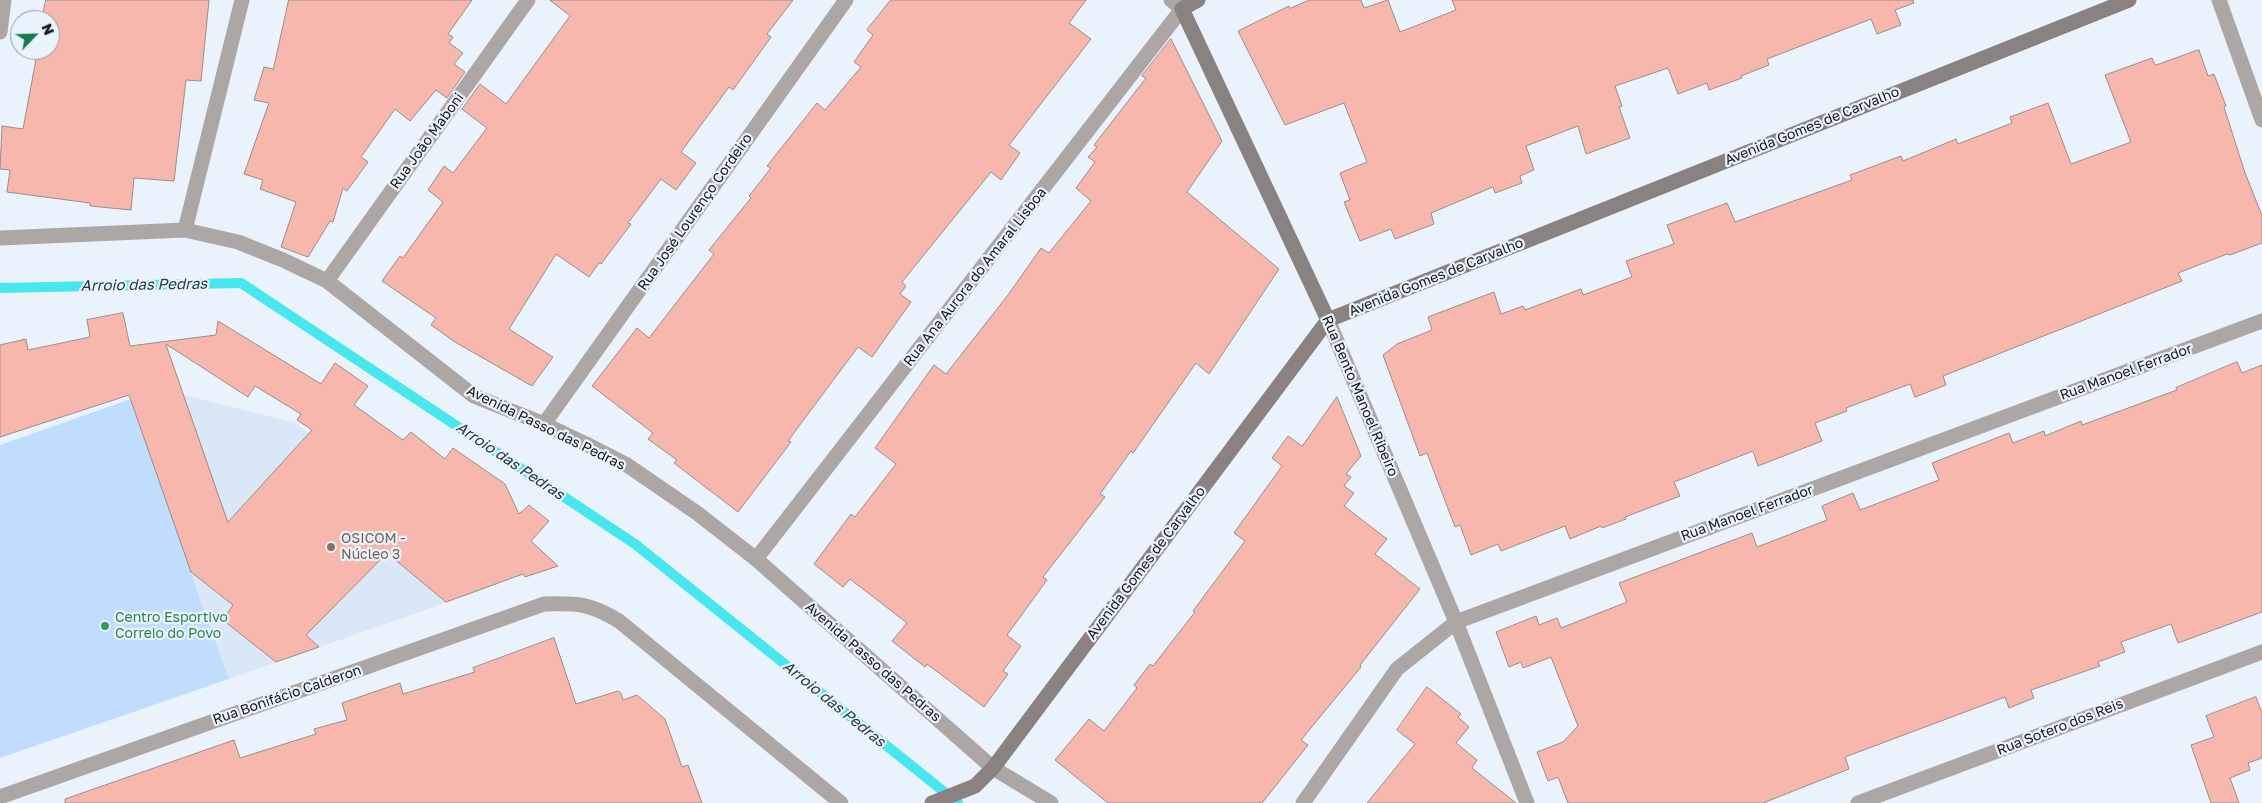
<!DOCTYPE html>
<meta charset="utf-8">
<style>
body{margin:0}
#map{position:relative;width:2262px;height:803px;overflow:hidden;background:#eaf3fc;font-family:"Golos Text",sans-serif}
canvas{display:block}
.north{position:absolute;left:10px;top:10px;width:50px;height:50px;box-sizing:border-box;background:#eaf3fc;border:1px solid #949ba2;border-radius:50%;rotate:66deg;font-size:14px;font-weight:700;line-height:20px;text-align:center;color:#14171a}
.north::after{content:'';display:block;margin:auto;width:18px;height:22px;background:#1b7950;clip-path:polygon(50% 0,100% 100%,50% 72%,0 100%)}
</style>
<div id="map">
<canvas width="2262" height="803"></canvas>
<div class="north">N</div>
</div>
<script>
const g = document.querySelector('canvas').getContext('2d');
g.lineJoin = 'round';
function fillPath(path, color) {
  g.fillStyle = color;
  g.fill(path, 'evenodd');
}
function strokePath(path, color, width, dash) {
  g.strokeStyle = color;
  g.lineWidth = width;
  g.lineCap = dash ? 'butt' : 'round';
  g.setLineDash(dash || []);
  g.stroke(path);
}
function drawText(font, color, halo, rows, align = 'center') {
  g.font = font + ' "Golos Text",sans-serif';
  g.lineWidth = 4.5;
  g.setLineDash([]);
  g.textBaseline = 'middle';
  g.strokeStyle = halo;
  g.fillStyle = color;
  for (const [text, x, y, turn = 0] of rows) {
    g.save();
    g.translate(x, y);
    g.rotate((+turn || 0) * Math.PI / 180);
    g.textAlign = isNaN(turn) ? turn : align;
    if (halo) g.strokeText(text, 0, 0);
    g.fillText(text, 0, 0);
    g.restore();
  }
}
fillPath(new Path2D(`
 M184,395L296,423L499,584L229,679L191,572L228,522Z`), '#d9e7f6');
fillPath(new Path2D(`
 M184,395L228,522L191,573L229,679L0,758V445L131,399Z`), '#c0ddfd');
strokePath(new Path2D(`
 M0,288L241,283L635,544L958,803`), '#48e7ee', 10);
const building = new Path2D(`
 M46,0H209L201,81L186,80L174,181L134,178L131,210L90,206V203L7,192L10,170L0,169L2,126L23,129L37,54H35L36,50H50V20H42Z
 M289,0H472L448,34L453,37L449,43L463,53L454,64L465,72L447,98L436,90L410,121L395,109L361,157L368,162L347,191L343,188L333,222L330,221L308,257L281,247L296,202L260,189L263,180L244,174L269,103L254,100L264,67L273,69Z
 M550,0H793L767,34L771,37L733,90L729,87L681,152L696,163L676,190L661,179L628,223L631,224L601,264L599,263L589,277L556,254L509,329L553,357L532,386L455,342L431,325L436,318L382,281L400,256L403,258L443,202L428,190L444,166L453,173L487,128L462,109L480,84L506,104L570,16Z
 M891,0H1086L1069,23L1091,39L1009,145L1020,153L1001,180L991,172L902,282L906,286L900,294L911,302L872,357L858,347L802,422L788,441L791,442L738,512L674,463L677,460L648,439L653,433L592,386L637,328L649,338L714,254L709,250L751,198L749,196L771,168L767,166L817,103L825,110L861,67L854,62L873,35L867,30Z
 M1310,0H1361L1364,8L1388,0L1400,32L1456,10L1452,0H1913L1914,3L1895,10L1901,25L1877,34L1871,19L1767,59L1769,65L1741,76L1742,78L1709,90L1707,83L1678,94L1668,68L1615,86L1622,106L1619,107L1630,138L1586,154L1578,126L1526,146L1534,170L1520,176L1522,183L1495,193L1493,187L1431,213L1434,224L1395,239L1391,229L1360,241L1344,202L1350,200L1340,173L1367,162L1344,103L1285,125L1238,31L1289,6L1290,8Z
 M1171,39L1222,141L1187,192L1279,269L1209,374L1196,363L1133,453L1131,451L1100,494L1105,497L1043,577L1047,580L1007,635L1021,646L1003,671L1008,674L984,707L927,664L925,667L892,641L907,623L850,579L843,587L814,564L851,514L855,517L896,464L875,448L934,365L946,374L1008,295L1041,248L1049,253L1091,201L1076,188L1095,162L1088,157L1097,147L1094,145L1146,78L1142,76Z
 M2199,50L2208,76L2214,74L2226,106L2224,107L2244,170L2262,216V243L2230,255L2227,254L2178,273L2182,281L1943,376L1946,385L1915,397L1910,384L1846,408L1847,411L1815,423L1822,441L1758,466L1753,451L1674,482L1680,496L1625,517L1626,519L1602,528L1601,526L1570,539L1565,526L1501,551L1498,544L1471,555L1460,525L1455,527L1427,453L1420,456L1383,355L1397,344L1432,330L1428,317L1494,292L1501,314L1523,306L1525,310L1581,289L1583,295L1632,277L1626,261L1674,244L1667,225L1727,203L1735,222L1852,180L1850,175L1901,156L1903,161L1956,139L1958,144L2012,123L2010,117L2048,103L2071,164L2131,142L2105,75L2152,58L2155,65Z
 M123,313L130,346L216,335L218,321L321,384L335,363L368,386L354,405L403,440L411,432L445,459L453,448L505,484L519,514L529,505L549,521L531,541L558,566L525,577L523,574L446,602L387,553L306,635L319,647L276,662L223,620L233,605L191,572L129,395L0,437V345L26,339L28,350L90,337L87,320ZM166,344L248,397L255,386L301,414L297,420L312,430L228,522Z
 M2237,362L2242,373L2262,365V612L2178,643L2171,624L2121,642L2125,652L2098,662L2100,666L2031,690L2034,698L2009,708L2005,697L1845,757L1849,769L1763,803H1568L1558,777L1548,781L1537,752L1563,742L1578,726L1551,657L1523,668L1521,662L1509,667L1496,632L1536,616L1539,625L1557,618L1561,628L1627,602L1619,583L1752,533L1757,547L1827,520L1822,506L1853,493L1860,510L1939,480L1932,463L2009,433L2013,443L2044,431L2045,436L2081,421L2082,425L2177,390L2176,388Z
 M1337,397L1361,456L1346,474L1351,477L1344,486L1354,493L1344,506L1387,539L1375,554L1420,589L1360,665L1361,667L1301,740L1308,745L1262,803H1108L1055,760L1089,719L1104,731L1137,688L1134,685L1150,664L1153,666L1195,612L1193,611L1245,541L1234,533L1282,466L1272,458L1288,436L1302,446Z
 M554,638L576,704L618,691L621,693L623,700L637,695L665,719L682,767L688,765L702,803H65V799L234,740L240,758L316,734L314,729L347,720L342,703L400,683L403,694L475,672L473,668Z
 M1427,687L1461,714L1458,717L1469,727L1456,743L1477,760L1472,768L1516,803H1367L1415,744L1397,730Z
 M2256,697L2262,713V758L2248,763L2250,770L2230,778L2239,803H2211L2191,745L2214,737L2206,716Z`);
fillPath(building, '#f7b7ac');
strokePath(building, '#998d8a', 1);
strokePath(new Path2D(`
 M2219,0L2262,120
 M0,32L4,0
 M185,230L242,0
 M0,238L185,230L238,242L283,260L327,281L474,396L544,424L588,445L627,465L697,513L756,559L993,768L1051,803
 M327,281L528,0
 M1328,320L1456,622L1527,803
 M544,424L846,0
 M756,559L1182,9L1171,0
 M0,797L544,604C578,603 589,603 619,621L841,803
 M1303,803L1397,669L1456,622L2262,321
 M1858,803L2262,652`), '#aca6a5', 15);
strokePath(new Path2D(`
 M1198,0L1182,9L1328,320
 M932,803L975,786L993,768L1328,320L2129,0`), '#8a8281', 15);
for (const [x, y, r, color] of [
 [331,547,5,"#8d6e63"],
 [105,626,5,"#2e9e5b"]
]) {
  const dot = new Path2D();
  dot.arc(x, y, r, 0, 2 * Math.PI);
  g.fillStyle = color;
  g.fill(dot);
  strokePath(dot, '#eaf3fc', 2);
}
drawText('14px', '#14171a', '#eaf3fc', [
 ["Avenida Gomes de Carvalho",1812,126,-22],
 ["Rua João Maboni",427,141,-54],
 ["Rua José Lourenço Cordeiro",695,212,-55],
 ["Rua Ana Aurora do Amaral Lisboa",975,277,-52],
 ["Avenida Gomes de Carvalho",1436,277,-22],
 ["Rua Manoel Ferrador",2126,372,-20],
 ["Rua Bento Manoel Ribeiro",1360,396,67],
 ["Avenida Passo das Pedras",546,428,26],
 ["Rua Manoel Ferrador",1747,513,-20],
 ["Avenida Gomes de Carvalho",1146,563,-53],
 ["Avenida Passo das Pedras",873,662,41],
 ["Rua Bonifácio Calderon",287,695,-19],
 ["Rua Sotero dos Reis",2060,727,-21]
]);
drawText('14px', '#785e54', '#eaf3fc', [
 ["OSICOM -",341,539],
 ["Núcleo 3",341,555]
], 'left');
drawText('14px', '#27864d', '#eaf3fc', [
 ["Centro Esportivo",115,618],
 ["Correio do Povo",115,634]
], 'left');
drawText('italic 15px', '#213b3c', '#eaf3fc', [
 ["Arroio das Pedras",144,285,-1],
 ["Arroio das Pedras",510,461,34],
 ["Arroio das Pedras",834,704,39]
]);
</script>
